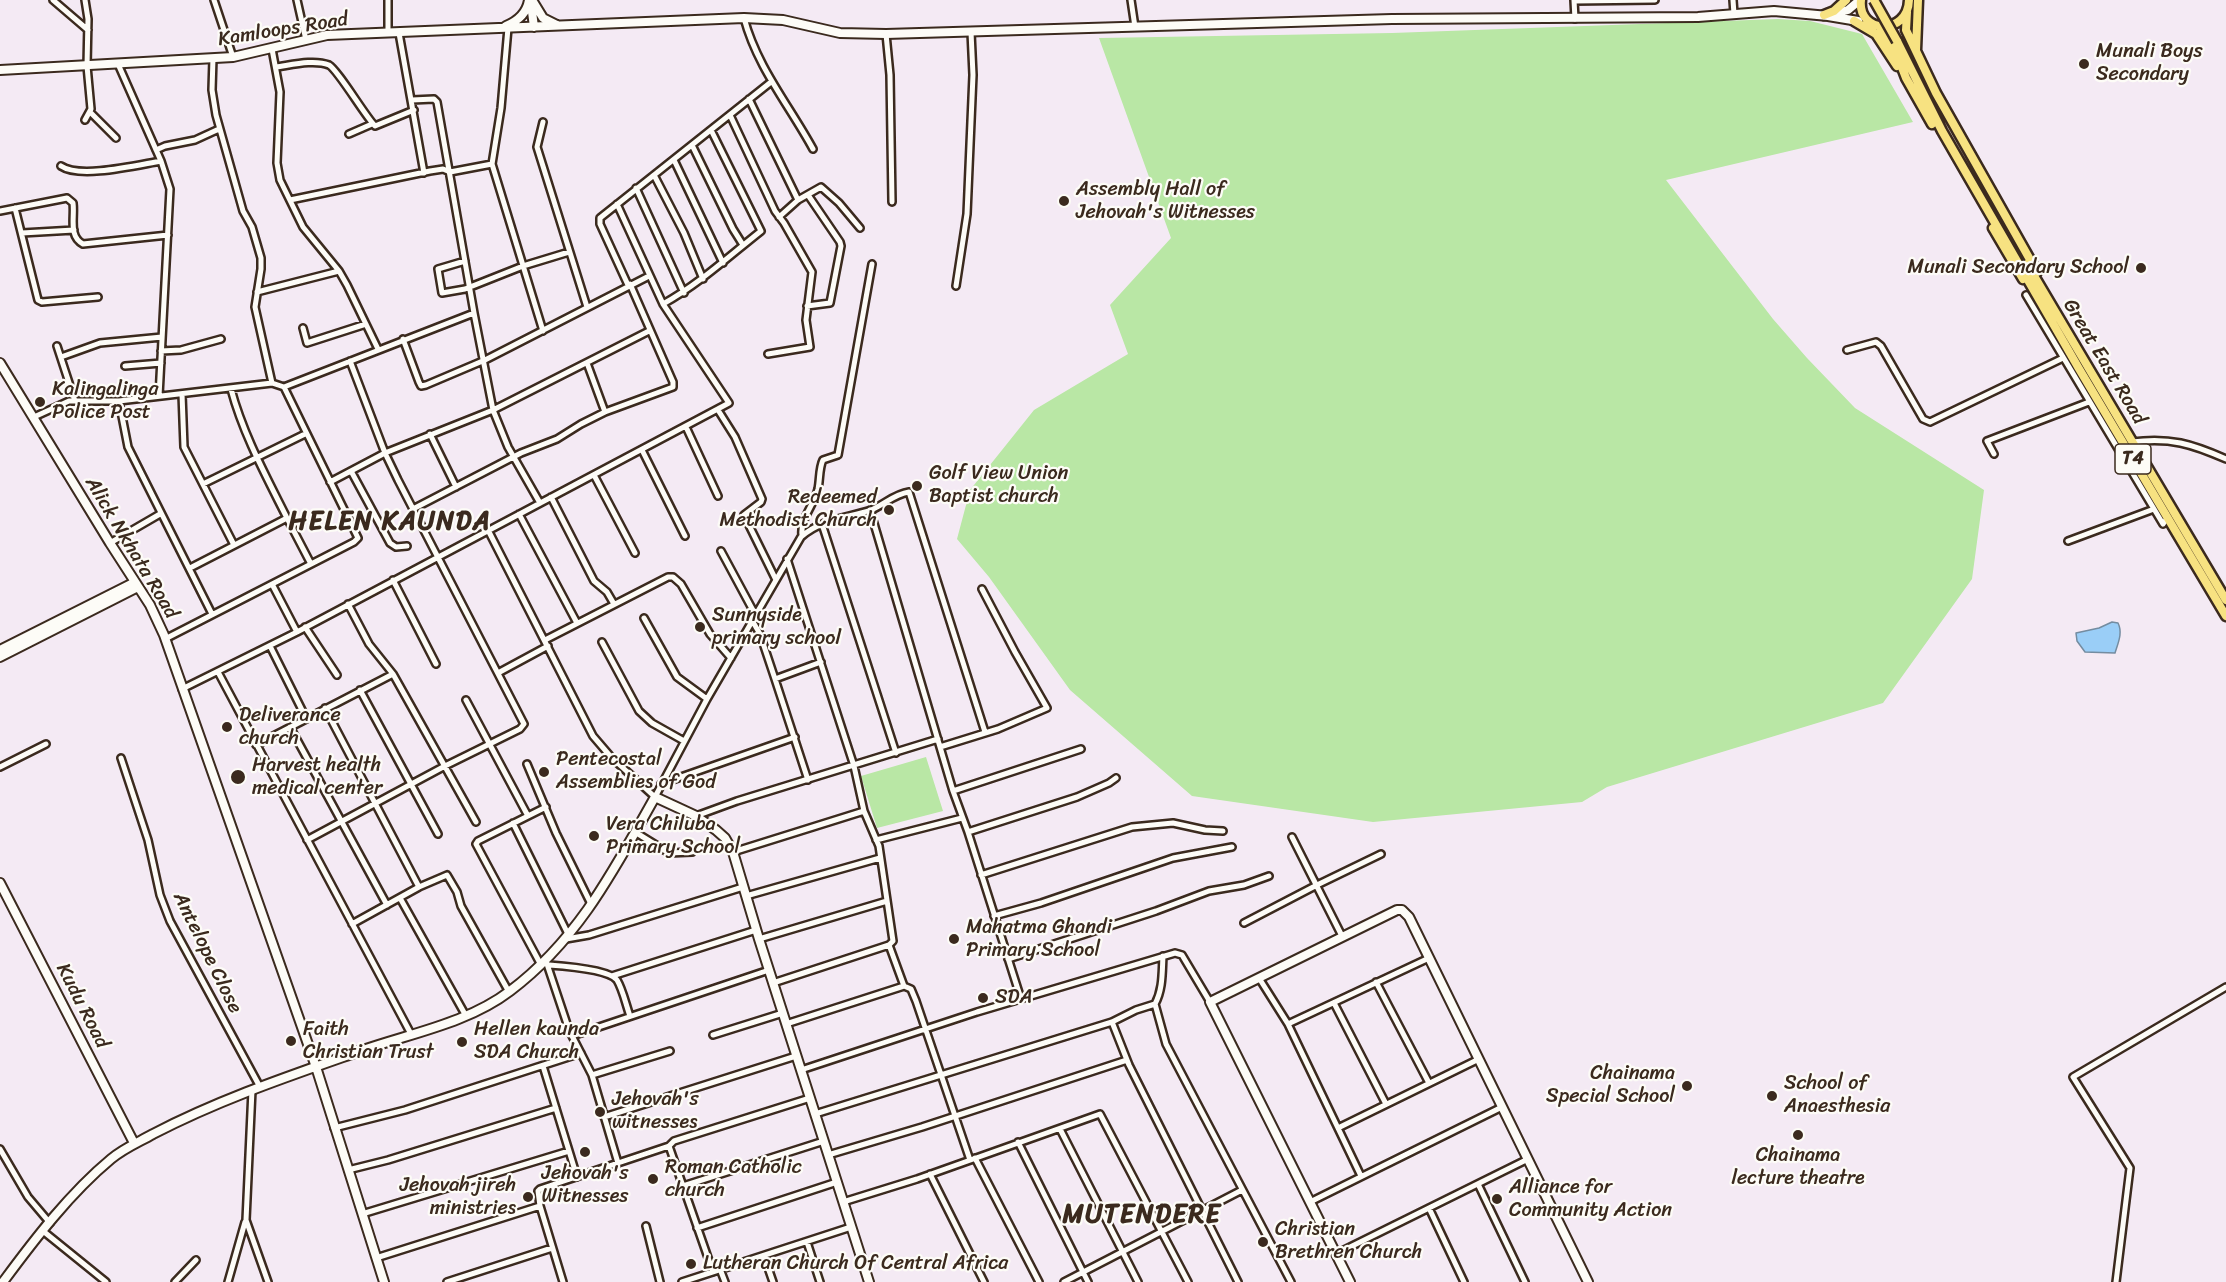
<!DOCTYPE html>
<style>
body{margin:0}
canvas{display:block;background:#f4eaf4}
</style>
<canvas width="2226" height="1282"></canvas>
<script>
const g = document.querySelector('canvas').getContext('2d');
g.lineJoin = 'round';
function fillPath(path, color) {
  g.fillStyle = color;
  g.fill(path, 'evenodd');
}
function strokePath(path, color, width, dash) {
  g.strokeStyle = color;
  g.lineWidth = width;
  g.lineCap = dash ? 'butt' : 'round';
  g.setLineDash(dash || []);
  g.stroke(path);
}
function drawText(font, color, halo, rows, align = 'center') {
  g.font = font + ' Sriracha,sans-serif';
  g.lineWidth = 4.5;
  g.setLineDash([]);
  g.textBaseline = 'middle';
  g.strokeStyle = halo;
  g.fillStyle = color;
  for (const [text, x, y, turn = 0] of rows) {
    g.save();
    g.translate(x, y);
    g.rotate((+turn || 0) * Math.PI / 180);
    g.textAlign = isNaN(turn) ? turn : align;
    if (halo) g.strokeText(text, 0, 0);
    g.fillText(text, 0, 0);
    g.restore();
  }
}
fillPath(new Path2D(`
 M1778,19L1810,21L1862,34L1913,122L1666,180L1773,319L1807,358L1855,408L1984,490L1972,579L1883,703L1607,787L1582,802L1373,822L1192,796L1070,690L989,577L957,539L970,490L1034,410L1128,354L1110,305L1171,238L1099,38L1392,33Z
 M926,757L943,811L877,828L861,776Z`), '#b9e7a5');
const water = new Path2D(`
 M2112,622L2118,623C2123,633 2118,643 2115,653L2085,652L2077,641L2076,633L2099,628Z`);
fillPath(water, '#9acef7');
strokePath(water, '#748ca0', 1.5);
const street = new Path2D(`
 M53,0L88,30
 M85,0L88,19L87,66L91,109L85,120
 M214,0L233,57
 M297,0L306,40
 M1131,0L1135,27
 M1574,0L1575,19
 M1733,0L1734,14
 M1574,1L1655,0
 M744,18C757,67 789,105 813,149
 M388,33V0
 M399,33L424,173
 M886,34L890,75L892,202
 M272,49L280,92L277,163L280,180L303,227L339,271L347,285L378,349
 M213,58L212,90L216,115L243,211L252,227L261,258V269L255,307L272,383
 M118,64L161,161L170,189L159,396
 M276,67C291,65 314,59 329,65C338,70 365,116 375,126L414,110
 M749,99L798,200L821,187L839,203L860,228
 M412,100L434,99L437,102L474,313L493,410L508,447L540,503
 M90,112L116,138
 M730,115L775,211L784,223L812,272L806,320L810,347L768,354
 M543,122L537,147L587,307
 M349,134L372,124
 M692,145L733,229L743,245
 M156,150L165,146L195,140L219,129
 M674,160L723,263
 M492,164L543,331
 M61,166C80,179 137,165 161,161
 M654,175L684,233L703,279
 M636,188L684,293
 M290,200L430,171L443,169L450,172L492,164L501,108L508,28
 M15,208L38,300L42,302L98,297
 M0,211L67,198L73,203C75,217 68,236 83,244L168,235
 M779,217L798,200
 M22,233L74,230
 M465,261L438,269L442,293L465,289L523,266L569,252
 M628,285L600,224V218L771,82
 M956,286L967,214L973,75L971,32
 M257,292L339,271
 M2026,295L2163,524L2168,517
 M663,304C699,284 728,257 761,231L711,130
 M807,306L830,303L841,246L840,242L808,195
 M303,328L307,343L366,324
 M403,339L419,382L421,386L426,385L485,360L649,276
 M57,346L75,401
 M1847,350L1876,342L1881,346L1923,419L1930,422L2063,358
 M161,351L181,350L221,339
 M61,357L100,343L162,337
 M587,363L605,412
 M125,366L161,363
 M231,389C243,434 266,476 287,518
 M182,394L184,447L234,545
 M119,401L128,447L212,614
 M718,410L735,437L762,499L761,502L744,515L776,580
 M34,417L69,401H119L272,383L284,387L474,313
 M686,427L718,496
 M430,434L456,487
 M2132,442C2170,437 2192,444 2226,459
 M642,450L685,536
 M1994,454L1987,441L2089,402
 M351,471L390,543L396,547L407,546
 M594,475L635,553
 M330,482L385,453L493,410L649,331
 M203,484L305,434
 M551,497L594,581L607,592L614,604
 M413,509L521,453L557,439L581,424L605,412L673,387V382L630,284
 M870,510L953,791L968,832L1021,999
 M519,514L577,623
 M822,524L896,753
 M488,530L593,736L611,757L655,797L707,699L801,537C821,519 847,518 871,510C884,505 894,494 909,492L985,732
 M802,535C800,519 814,505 818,489C820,480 819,468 823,460L838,455L872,264
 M2068,541L2154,509
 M110,543L160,514
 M721,551L756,616
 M787,559L854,766L864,811L879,846L893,941L889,945L904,986L911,989L916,1001L970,1160
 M190,568L287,518L311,564
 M393,580L436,664
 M272,584L297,632
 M348,604L369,644L393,674L476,822
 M644,618L677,677L707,699
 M753,622L760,634L775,679L808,780
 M305,627L337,675
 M165,639L354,542L358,538L284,387
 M545,640L668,577H673L681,584L710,634L731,658
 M602,642L639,711L652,723L684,741
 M270,646L306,718
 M218,672L411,1034
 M498,673L548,646
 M775,679L821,662
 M182,689L297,632L729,403L663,304L617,204
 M360,690L438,834
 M466,700L528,816
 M325,708L419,887
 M290,727L387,905
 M256,745L393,674
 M940,747L998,729L1047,708L1015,652L982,589
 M121,758L148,840L160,895L170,921L260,1087
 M527,764L556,833L591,904
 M0,767L46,744
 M661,784L795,737
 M953,791L1081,749
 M696,816L737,801L938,739
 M513,823L569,936
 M635,832L669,853L692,852
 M968,832L1077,797L1109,783L1116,778
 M1292,837L1342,936
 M307,840L445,766L520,729L524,724L398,480L385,453L350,361
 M876,840L962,818
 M733,852L864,811
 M981,875L1132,827L1173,823L1205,830L1223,831
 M746,896L880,858
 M400,898L466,1016
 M994,916L1041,903L1173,858L1232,847
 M1244,923L1317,885L1381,854
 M352,924L419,887L447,875L457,892L461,906L509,992
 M566,939L589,935L743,887
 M759,939L887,901
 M1163,956C1162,973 1163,989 1155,1004L1166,1044L1291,1282
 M1008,959L1156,911L1209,891L1244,885L1269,876
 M546,961L569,1030L592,1075L618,1163
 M541,965L476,844L478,841L546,807
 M548,965C562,966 608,969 617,980C623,990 626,1005 630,1016
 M612,976L756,930
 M1259,978L1288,1024L1361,1176
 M1376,982L1429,1083
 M773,983L889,945
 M1334,1003L1386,1104
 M1112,1022L1129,1065L1238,1282
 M786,1024L904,986
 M1288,1024L1429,958
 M713,1035L783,1013
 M572,1036L769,970
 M543,1066L577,1177
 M801,1070L977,1012L1175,953L1182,955L1210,1002
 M592,1075L670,1051
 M252,1090L246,1220L268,1282
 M815,1114L1112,1022L1136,1010L1155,1004
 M604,1117L796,1056
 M334,1128L405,1110L581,1053
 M1338,1128L1479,1059
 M1060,1129L1138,1282
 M1018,1142L1088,1282
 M669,1146L674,1141L810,1098
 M0,1149L28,1197L50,1223
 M828,1155L922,1127L1127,1060
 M975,1158L1039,1282
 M348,1170L388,1160L556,1108
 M930,1174L984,1282
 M1478,1184L1525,1282
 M683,1186L824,1141
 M843,1202L917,1179L1100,1114L1188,1282
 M1310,1202L1502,1107
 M1429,1208L1464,1282
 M362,1214L569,1151
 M646,1226L660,1282
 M697,1228L837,1182
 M43,1231L106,1282
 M807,1242L820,1282
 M1336,1254L1528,1159
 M764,1256L773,1282
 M376,1258L540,1206
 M720,1269L725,1282
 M175,1282L196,1260
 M228,1282L245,1222
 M447,1282L552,1248
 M563,1282L540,1206L538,1191L540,1189L669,1146L713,1272
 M682,1282L851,1227
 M1064,1282L1242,1190
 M2116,1282L2130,1168L2073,1077L2226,987`);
const secondary = new Path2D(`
 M532,0L543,18L557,25
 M531,4L534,27
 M1830,15L1848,10L1860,0
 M506,26C518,21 527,13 529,0
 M0,70L233,57L327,35L744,18L783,20L840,33L886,34L1392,19L1698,17L1774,11L1828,16L1858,21
 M0,363L110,543L150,605L164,635L316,1067L384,1282
 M0,650L135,582
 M0,657L138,587
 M0,883L134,1143
 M3,1282C34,1240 70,1193 111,1159C124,1148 139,1142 153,1134C220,1099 292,1075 363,1050C412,1033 468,1023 510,991C578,940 614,870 655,797L696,816L716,830L725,838L733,852L759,939L869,1282
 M1350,1282L1210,1002L1397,910H1402L1409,917L1588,1282`);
const primary = new Path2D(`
 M1861,0C1857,34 1908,36 1909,0
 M1907,12L1906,30L1936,93L2037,272
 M1824,15L1834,11L1846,0
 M1854,21L1876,34L1897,66
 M1880,27L1896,52L1906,78L1932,124
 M1897,41L1942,131L2078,367L2226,616
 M1916,50L1918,0
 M1993,228L2023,279
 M2027,264L2226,600`);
strokePath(street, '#3b2a1e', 10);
strokePath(secondary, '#3b2a1e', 12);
strokePath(primary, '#3b2a1e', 13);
strokePath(street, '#fdfcf7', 5);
strokePath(secondary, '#fdfcf7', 8);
strokePath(primary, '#f7e281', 8);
const primaryBridge = new Path2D(`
 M1874,0L1897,41`);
strokePath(primaryBridge, '#3b2a1e', 13, []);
strokePath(primaryBridge, '#f7e281', 8);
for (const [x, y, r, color] of [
 [2084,64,6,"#3b2a1e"],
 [1064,201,6,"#3b2a1e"],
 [2141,268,6,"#3b2a1e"],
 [40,402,6,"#3b2a1e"],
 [917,486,6,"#3b2a1e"],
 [889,510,6,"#3b2a1e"],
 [700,627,6,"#3b2a1e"],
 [227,727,6,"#3b2a1e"],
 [544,772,6,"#3b2a1e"],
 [238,777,8,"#3b2a1e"],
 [594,836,6,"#3b2a1e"],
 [954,939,6,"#3b2a1e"],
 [983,998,6,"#3b2a1e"],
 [291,1041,6,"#3b2a1e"],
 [462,1042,6,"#3b2a1e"],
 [1687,1086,6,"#3b2a1e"],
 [1772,1096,6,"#3b2a1e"],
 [600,1112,6,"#3b2a1e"],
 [1798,1135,6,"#3b2a1e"],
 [585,1152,6,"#3b2a1e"],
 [653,1179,6,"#3b2a1e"],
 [528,1197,6,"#3b2a1e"],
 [1497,1199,6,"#3b2a1e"],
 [1263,1242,6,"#3b2a1e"],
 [691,1264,6,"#3b2a1e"]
]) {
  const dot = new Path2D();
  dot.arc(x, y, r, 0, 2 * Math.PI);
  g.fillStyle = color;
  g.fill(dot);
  strokePath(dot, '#fdfcf7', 2);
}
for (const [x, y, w] of [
 [2133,459,36]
]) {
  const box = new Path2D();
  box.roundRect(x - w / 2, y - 15, w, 30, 4.5);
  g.fillStyle = '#fdfcf7';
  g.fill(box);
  strokePath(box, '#3b2a1e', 1.5);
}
drawText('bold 18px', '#3b2a1e', null, [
 ["T4",2133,459]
]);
drawText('20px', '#3b2a1e', '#fdfcf7', [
 ["Kamloops Road",283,30,-9],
 ["Great East Road",2104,362,59],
 ["Alick Nkhata Road",131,548,59],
 ["Antelope Close",207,953,64],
 ["Kudu Road",82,1006,63]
]);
drawText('20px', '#3b2a1e', '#fdfcf7', [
 ["Munali Boys",2096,52],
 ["Secondary",2096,75],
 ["Assembly Hall of",1076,190],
 ["Jehovah's Witnesses",1076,213],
 ["Munali Secondary School",2129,268,"right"],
 ["Kalingalinga",52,390],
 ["Police Post",52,413],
 ["Golf View Union",929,474],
 ["Baptist church",929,497],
 ["Redeemed",877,498,"right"],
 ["Methodist Church",877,521,"right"],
 ["Sunnyside",712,616],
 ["primary school",712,639],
 ["Deliverance",239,716],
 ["church",239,739],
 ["Pentecostal",556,760],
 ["Assemblies of God",556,783],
 ["Harvest health",252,766],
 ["medical center",252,789],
 ["Vera Chiluba",606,825],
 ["Primary School",606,848],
 ["Mahatma Ghandi",966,928],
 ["Primary School",966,951],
 ["SDA",995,998],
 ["Faith",303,1030],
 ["Christian Trust",303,1053],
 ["Hellen kaunda",474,1030],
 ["SDA Church",474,1053],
 ["Chainama",1675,1074,"right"],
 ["Special School",1675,1097,"right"],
 ["School of",1784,1084],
 ["Anaesthesia",1784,1107],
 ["Jehovah's",612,1100],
 ["witnesses",612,1123],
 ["Chainama",1798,1156,"center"],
 ["lecture theatre",1798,1179,"center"],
 ["Roman Catholic",665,1168],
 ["church",665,1191],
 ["Jehovah's",585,1174,"center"],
 ["Witnesses",585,1197,"center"],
 ["Jehovah jireh",516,1186,"right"],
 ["ministries",516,1209,"right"],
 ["Alliance for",1509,1188],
 ["Community Action",1509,1211],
 ["Christian",1275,1230],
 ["Brethren Church",1275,1253],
 ["Lutheran Church Of Central Africa",703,1264]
], 'left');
g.letterSpacing = '1.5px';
drawText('bold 26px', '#3b2a1e', '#fdfcf7', [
 ["HELEN KAUNDA",390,522],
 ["MUTENDERE",1142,1215]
]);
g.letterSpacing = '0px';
</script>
